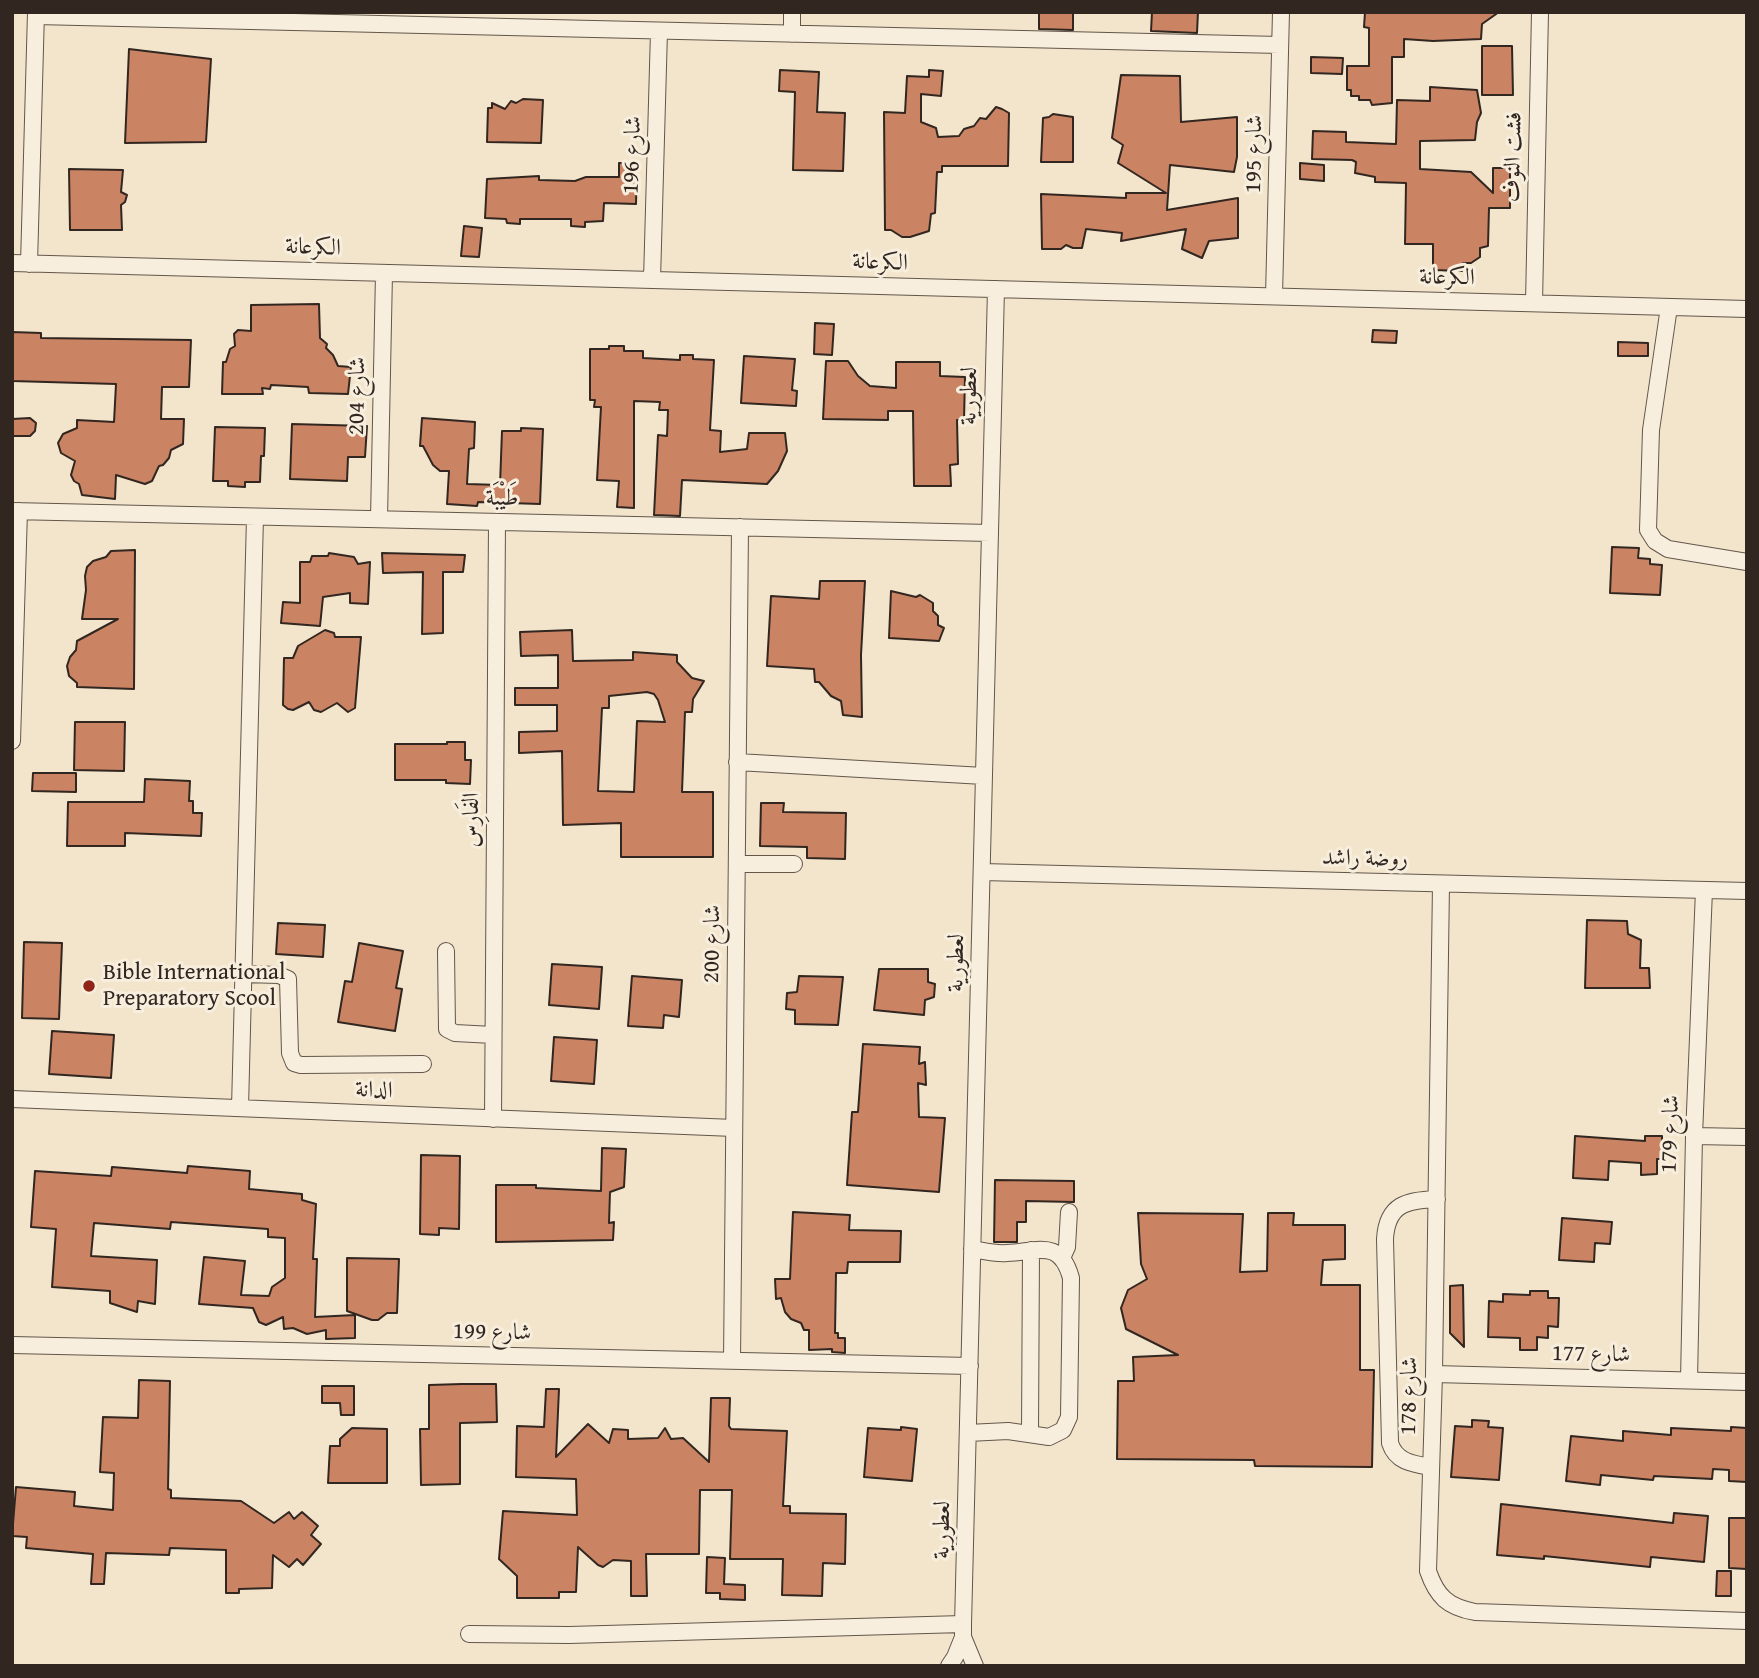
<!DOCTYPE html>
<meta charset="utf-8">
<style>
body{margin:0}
#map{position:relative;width:1759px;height:1678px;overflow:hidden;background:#f3e5cb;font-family:"Gentium Book Plus",serif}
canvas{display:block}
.frame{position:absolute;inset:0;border:14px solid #322620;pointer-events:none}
</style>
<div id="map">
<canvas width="1759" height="1678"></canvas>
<div class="frame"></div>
</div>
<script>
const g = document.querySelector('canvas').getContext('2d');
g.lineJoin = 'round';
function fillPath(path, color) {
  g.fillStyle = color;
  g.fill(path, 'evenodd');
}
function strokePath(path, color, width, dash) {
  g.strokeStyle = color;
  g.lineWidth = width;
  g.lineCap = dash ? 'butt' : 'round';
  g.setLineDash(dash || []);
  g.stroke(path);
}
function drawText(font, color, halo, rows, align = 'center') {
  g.font = font + ' "Gentium Book Plus",Amiri,serif';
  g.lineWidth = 6;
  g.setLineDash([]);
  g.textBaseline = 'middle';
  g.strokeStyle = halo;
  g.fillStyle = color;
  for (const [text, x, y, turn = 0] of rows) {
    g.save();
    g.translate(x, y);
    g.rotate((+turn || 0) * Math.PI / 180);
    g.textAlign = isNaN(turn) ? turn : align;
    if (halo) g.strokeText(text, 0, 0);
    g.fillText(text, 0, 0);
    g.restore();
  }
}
const building = new Path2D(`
 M1039,12H1073V30L1039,29Z
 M1152,12H1198L1197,33L1151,31Z
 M1365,12H1499L1482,24L1481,39L1433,41L1404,39V57H1392V103L1372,105L1370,100H1359V96H1351V90H1347V66H1369V28L1364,27Z
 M1482,46H1512L1513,95H1482Z
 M129,49L211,59L206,142L125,143Z
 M1311,57L1343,58L1342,74L1311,73Z
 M780,70L819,72L817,112L845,113L843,171L793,170L795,92L779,91Z
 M929,70L943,71L941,96L921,94V122L936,128L938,137L959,136L964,129L974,126L980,118L986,119L996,107L1002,109L1009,113L1008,166H942V172H937L935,213L931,214L929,231L910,237H902L891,230H885L884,112L905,113L907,76L929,77Z
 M1121,75L1180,76L1181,122L1237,117V157L1234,172L1170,165L1167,210L1238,198V238L1209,241L1202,258L1182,249L1186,229L1121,241L1122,233L1086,229L1082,248H1073L1066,245L1061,249H1042L1041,194L1126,198V193H1166L1118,163L1123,145L1112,138Z
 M1430,87L1477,90L1481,113L1477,122L1475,140L1420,141V169L1471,172L1493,193V168H1510V208H1489L1488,246L1480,248V257L1471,263H1463L1462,271L1433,270V244H1405L1406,183L1375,182V177L1355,173L1356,162L1352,160L1312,159L1313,131L1346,132V142L1396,144L1397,100L1430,101Z
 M523,99L543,100L541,143L487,142L488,108H492V103L505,109L511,101L516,103Z
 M1053,114L1073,117V162H1041L1043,118L1049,117Z
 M619,163H637L636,204L604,203L603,221L585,222V227L571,226V219H520V224L507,223L506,219L485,218L487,179L539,176V180L575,181L586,177H619Z
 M1300,163L1324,165V181L1300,179Z
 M69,169L123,170L121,192L127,195L125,202L121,205L122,230H70Z
 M464,226L482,228L479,257L461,256Z
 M319,304L320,338L327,344L326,348L333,355L338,366L351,367L348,394L309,393L308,387L271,385L270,389L262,388L263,394H222L223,362H226L230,349L235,346L234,334L238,330L251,331V305Z
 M815,323L834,324L832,355L814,354Z
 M1373,330L1397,331L1396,343L1372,342Z
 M12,332L41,333V338L191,340L189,387H162L161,419H184L183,444L171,450L169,458L163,465L159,466L152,481L145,484L116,475L115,499L82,495L79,484L74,481L71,475L75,461L61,453L58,443L63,434L77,428V420L114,422L116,384L12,381Z
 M1618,342L1648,343V356H1618Z
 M609,346H624V351H643V358L680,360V355H693V359L714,360L710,430L721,431L720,452L747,449L749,433H785L787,451L778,471L767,484L682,480L680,516L654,515L658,435L667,436L668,410H659L660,402L634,401V508L617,507L619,481L597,480L601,407H594L595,400H590V349H609Z
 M744,356L795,359L792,390L797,391L796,406L741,403Z
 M826,361H848L858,376L870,386L896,388V362H940V376L965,377L964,420H957L958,464L950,465L951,486H914L913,411H888V420L823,419Z
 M30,418L36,423L35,431L30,436H12V419Z
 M422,418L475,422L474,448L469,449L467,484L500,485L502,431H521V428L543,429L540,504L478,502L477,506L447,504L449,471H440L433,465L423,446H420Z
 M292,424L367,426L365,457H348L347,481L290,479Z
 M215,427L265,428L264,456H261L260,482H245V487L228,486V481H213Z
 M1612,547L1639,548L1638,558L1650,559V564L1662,565L1660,595L1610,593Z
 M135,550L134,689L77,687V683L69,676L67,666L70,657L76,650L77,641L118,619H82L86,590L85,576L87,567L93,561L106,557L111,551Z
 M329,553L354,557L358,564L370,562L368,604L350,603V593L323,597L320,626L281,623L283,602L300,603V562H310L312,556H328Z
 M382,553L465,555L463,572H443V633L422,634L423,572L383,573Z
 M820,581H865L861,655L862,717L843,715L841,701L831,696L819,682H815L814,669L767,666L771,596L819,599Z
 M891,591L916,597L920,595L933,603V611L938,616V625L944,628L939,641L889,638Z
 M325,630L334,633L335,637H361L355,708L348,712L337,703L321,712L314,710L309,702L293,710L288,709L283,705L284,658H293L298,646Z
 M572,630L573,661L633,660V652L677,655V662L692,678L704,681L693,699L692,712H685L682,792H713V857H621V823L563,825L562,751L519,753V732L557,731V705H515V688H558V655L521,656L520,632ZM647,692L654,694L658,700L665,722L637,721L634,792L598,791L602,708H609V696Z
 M75,722H125L124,771L74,770Z
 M447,742H465V760H471L470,784L446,783V780H395V744H447Z
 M33,773H76V792L32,791Z
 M145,779L190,781L189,801H193V813H202L201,836L125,833V846H67L68,802H144Z
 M761,803H784L783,812L846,813L845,859L807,858V847L760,846Z
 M1587,920L1627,921L1628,934L1641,940L1640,968H1649L1650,988H1585Z
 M278,923L325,925L323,957L276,954Z
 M24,942L62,943L59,1019L22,1018Z
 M359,943L403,951L396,988L402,989L395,1031L338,1022L345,981L352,982Z
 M552,964L602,967L599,1009L549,1005Z
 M879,969H928V982L935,984L934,997L925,1000L924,1015L874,1010Z
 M632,976L682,980L679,1017L664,1015L663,1028L628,1026Z
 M799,976L843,977L838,1025L795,1024V1010L786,1009L787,993L797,992Z
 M52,1031L114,1035L111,1078L49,1074Z
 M554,1037L597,1040L594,1084L551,1081Z
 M863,1044L920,1047L919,1064L925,1062L926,1085L918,1083L919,1117L945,1118L939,1192L847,1185L852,1112H858Z
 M1575,1136L1645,1141V1136H1662V1159H1657V1174L1641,1175V1163L1609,1161L1608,1180L1573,1178Z
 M602,1148L626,1149L624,1187L610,1192L609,1223L614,1222L613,1240L496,1242V1185H536V1188L601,1191Z
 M421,1155L460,1156L459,1229L439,1228V1235L420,1234Z
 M188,1166L250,1171L249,1189L302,1194V1200L316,1204L313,1259H317L315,1317L355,1315V1338L326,1339V1330L307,1334L293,1328L284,1329L283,1317L266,1325L259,1322L253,1308L199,1304L204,1257L245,1261L241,1295L269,1296L272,1287L285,1278V1238L268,1237V1229L171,1222L170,1229L94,1223L91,1256L157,1260L155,1304L138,1301L137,1312L110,1303V1291L52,1287L56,1229L31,1227L35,1171L111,1176L112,1167L187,1173Z
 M995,1180L1074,1181V1202L1026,1201V1222H1017V1242H994Z
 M793,1212L850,1215L849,1230L901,1231L900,1262H848L847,1273H836L835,1333H838V1338H845V1353L832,1352V1349L809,1350V1330H804L801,1323L791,1319L785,1312L781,1298L776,1299L775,1279H790Z
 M1138,1213L1243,1214L1240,1272L1267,1271L1268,1213H1294L1293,1225H1345V1259L1323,1260L1321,1285H1360V1370H1374L1372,1467L1255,1466L1254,1460L1117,1459L1118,1381H1134L1133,1357L1178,1355L1126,1329L1121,1308L1128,1290L1147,1279L1141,1264Z
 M1562,1218L1612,1222L1610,1244L1595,1243L1594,1262L1559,1260Z
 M347,1258L399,1259L397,1313H387L378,1320H372L347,1311Z
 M1463,1285L1464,1347L1450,1333V1286Z
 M1530,1291H1548V1298H1559L1558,1327L1548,1326V1338L1537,1337V1350H1520V1338L1488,1337L1489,1301L1503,1302V1294L1530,1295Z
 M139,1380L170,1381L168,1489L171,1490V1498L241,1501L274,1523L289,1512L294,1519L302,1512L318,1526L311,1535L321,1544L303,1565L297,1559L289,1567L273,1555L272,1588L239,1589V1593H226V1550L170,1548L169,1555L106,1553L104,1584H91L93,1554L26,1548L27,1537L12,1536L16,1487L75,1492L74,1506L113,1510L114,1473L100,1472L103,1417L138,1418Z
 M462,1384H496L497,1422L460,1423V1484L421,1485L420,1429H429V1385Z
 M322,1386H354V1415H341L340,1403H322Z
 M546,1389H559L556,1457L588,1424L609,1443L613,1429L628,1430V1439L658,1438L665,1428L671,1439L683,1438L709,1462L711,1398H730L729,1426L731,1429L787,1431L783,1506H790V1513L846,1514L845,1564L823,1563L822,1596L782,1595L783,1559H730L732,1490H700L699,1554H646L647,1596H631V1561L613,1560L603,1567L598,1565L578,1547L576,1592H559V1598H517V1576L499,1559L503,1511L577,1515L576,1479L516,1477L517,1426L544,1427Z
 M1472,1420L1489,1421L1488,1427L1503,1428L1499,1480L1451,1477L1455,1426L1472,1427Z
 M901,1427L917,1429L912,1481L864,1477L868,1428L901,1430Z
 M1731,1427L1747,1428V1482L1729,1481V1470L1713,1469L1712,1479L1654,1476L1653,1480L1601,1475L1600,1485L1566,1481L1571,1436L1623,1441V1431L1671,1435V1428L1731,1431Z
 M352,1428L387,1429V1483H328L330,1446H340V1439Z
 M1501,1504L1673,1523L1674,1513L1708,1516L1704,1562L1651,1557L1650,1567L1544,1556V1559L1497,1555Z
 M1729,1518H1747V1569L1729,1568Z
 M707,1557L725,1558L724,1584L745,1585V1600L720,1599V1593H706Z
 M1717,1571H1731V1596H1716Z`);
fillPath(building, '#ca8464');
strokePath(building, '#322620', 2);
const minor = new Path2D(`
 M36,16L1280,45
 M792,34V12
 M12,263L1747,309
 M29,264L36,12
 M652,280L659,31
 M1274,296L1281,12
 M1534,303L1540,12
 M1669,307L1651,430L1648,530L1655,541L1668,549L1747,562
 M12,511L990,533
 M379,519L384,273
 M12,741L19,511
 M737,762L984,776
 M737,864H794
 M982,872L1747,891
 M1441,884L1434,1374L1428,1571C1437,1597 1448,1607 1475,1612L1747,1621
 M446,951L447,1029L455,1033L493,1035
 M243,974L279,975L288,979L290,1053L294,1063L301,1065L423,1064
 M12,1099L734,1128
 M240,1108L255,517
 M493,1119L497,522
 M1694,1136L1747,1137
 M1062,1258L1067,1247L1069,1212
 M12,1345L970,1366
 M732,1361L740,527
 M1434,1374L1747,1382
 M1689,1380L1694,1136L1704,890
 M968,1433L1008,1431L1049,1437L1063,1430L1069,1417L1071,1278C1060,1238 1037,1252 1007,1253C995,1254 984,1251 972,1249
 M1030,1433L1031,1250
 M1431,1467C1413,1464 1396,1462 1390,1443L1385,1239C1387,1204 1407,1200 1437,1199
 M469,1634L569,1635L963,1624
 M949,1666L955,1657L963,1637
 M975,1666L963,1637V1624L996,289`);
strokePath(minor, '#62564b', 18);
strokePath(minor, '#f7eedd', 16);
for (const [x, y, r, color] of [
 [89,986,7,"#8f2418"]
]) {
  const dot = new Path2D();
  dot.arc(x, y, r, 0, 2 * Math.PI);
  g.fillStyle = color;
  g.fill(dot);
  strokePath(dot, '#f7eedd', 2.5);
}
drawText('23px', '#322620', '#f7eedd', [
 ["شارع 195",1255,154,-89],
 ["شارع 196",633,155,-88],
 ["فشت النوف",1514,157,-89],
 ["الكرعانة",313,248,2],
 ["الكرعانة",880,263,2],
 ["الكرعانة",1447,278,1],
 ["شارع 204",358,396,-89],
 ["لعطورية",970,396,-89],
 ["طَيْبَة",502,499,1],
 ["الفَارِس",472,820,-90],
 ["روضة راشد",1365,859,1],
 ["شارع 200",713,944,-89],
 ["لعطورية",957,963,-89],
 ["الدانة",374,1091,2],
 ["شارع 179",1671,1134,-88],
 ["شارع 199",492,1333,1],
 ["شارع 177",1591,1355,1],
 ["شارع 178",1410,1396,-89],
 ["لعطورية",943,1530,-89]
]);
drawText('23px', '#322620', '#f7eedd', [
 ["Bible International",103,973],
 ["Preparatory Scool",103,999]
], 'left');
</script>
